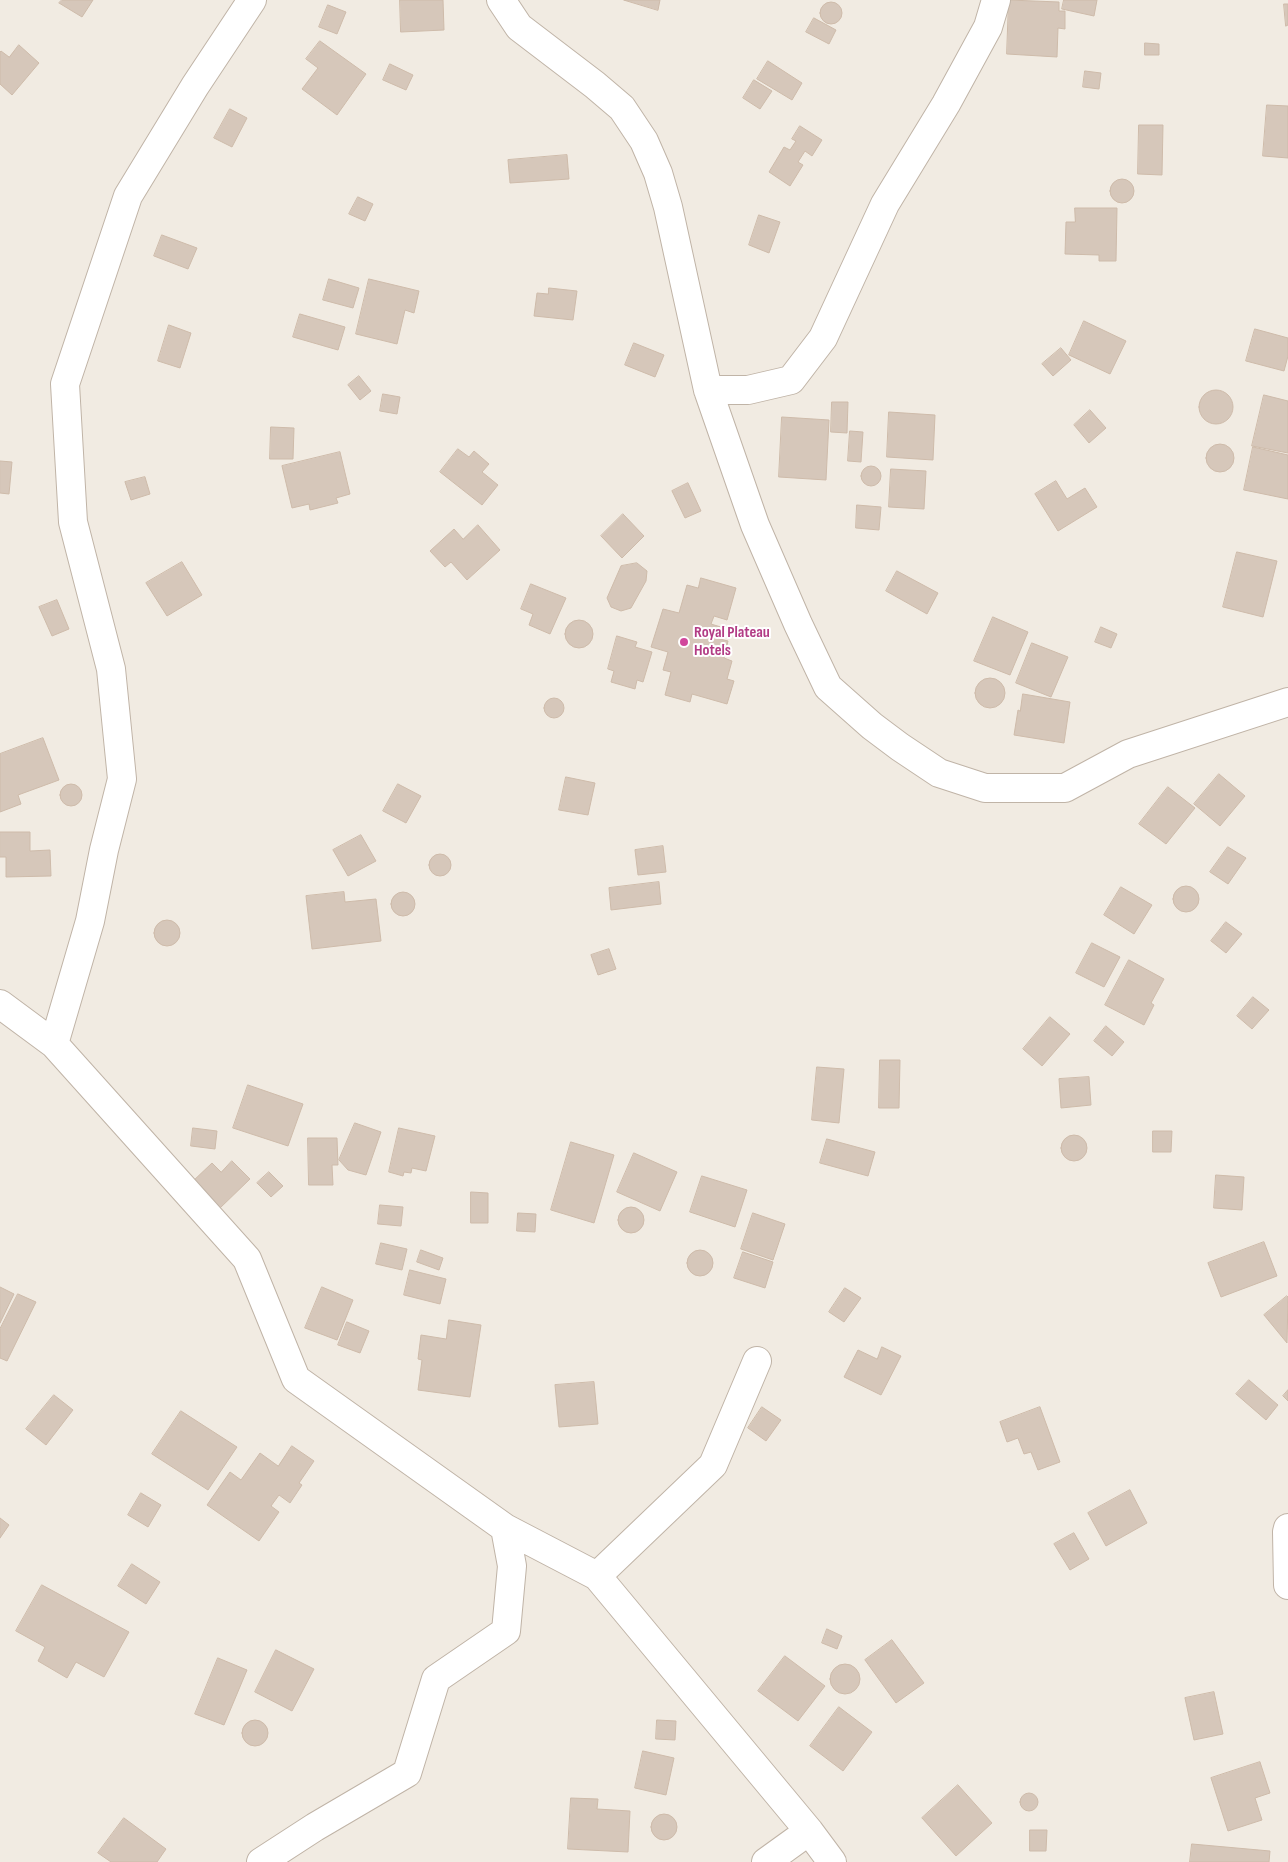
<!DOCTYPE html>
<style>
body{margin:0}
canvas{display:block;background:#f1ebe2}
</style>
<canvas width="1288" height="1862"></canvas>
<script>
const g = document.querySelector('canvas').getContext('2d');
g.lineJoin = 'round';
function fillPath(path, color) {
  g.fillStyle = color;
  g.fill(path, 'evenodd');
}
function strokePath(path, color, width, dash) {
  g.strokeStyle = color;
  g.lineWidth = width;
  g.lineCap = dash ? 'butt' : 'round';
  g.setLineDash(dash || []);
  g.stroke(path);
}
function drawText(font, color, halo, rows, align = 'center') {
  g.font = font + ' "Sofia Sans Condensed",sans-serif';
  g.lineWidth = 4;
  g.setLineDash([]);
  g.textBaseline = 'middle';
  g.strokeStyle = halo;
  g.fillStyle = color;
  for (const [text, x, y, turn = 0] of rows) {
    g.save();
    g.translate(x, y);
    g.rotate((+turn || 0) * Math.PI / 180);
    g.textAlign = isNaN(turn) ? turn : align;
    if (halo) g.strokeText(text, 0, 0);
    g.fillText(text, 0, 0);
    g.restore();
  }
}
const building = new Path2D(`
 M62,0H93L82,17L59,3Z
 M400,0H443L444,30L401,32Z
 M624,0H660L658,10Z
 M1009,0L1059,2V11H1065V29L1058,28L1057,57L1007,54Z
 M1064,0H1097L1094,16L1062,9Z
 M820 13a11 11 0 1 1 22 0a11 11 0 1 1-22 0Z
 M1284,4H1288V25L1286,26Z
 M328,5L346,12L337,34L319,27Z
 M814,18L836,30L829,44L806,32Z
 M320,41L366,74L337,115L302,89L318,68L306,59Z
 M1145,43L1159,44V55H1145Z
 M19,45L39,63L12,95L0,84V52L1,51L9,57Z
 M768,61L802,83L792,100L757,79Z
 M390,64L413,75L406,90L383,80Z
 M1085,71L1101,73L1099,89L1083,87Z
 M754,80L772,91L760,109L743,98Z
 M1267,105L1288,106V158L1263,156Z
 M230,109L247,118L232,147L214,138Z
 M1139,125H1163L1162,175L1138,174Z
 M800,126L822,140L812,156L805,151L798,162L803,165L790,186L769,172L784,147L790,150L796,141L792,139Z
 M567,155L569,179L510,183L508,160Z
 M1110 191a12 12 0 1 1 24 0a12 12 0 1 1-24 0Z
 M358,197L373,204L365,221L349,214Z
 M1075,208H1117L1116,261H1099V255L1065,254L1066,222H1075Z
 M759,215L780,222L769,253L749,245Z
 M162,235L197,248L188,269L154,256Z
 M329,279L359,288L353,308L323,300Z
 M369,279L419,291L414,313L405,310L397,344L356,334Z
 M549,288L577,291L573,320L534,316L537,293L548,294Z
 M300,314L345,327L338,350L293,337Z
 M1084,321L1126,341L1110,374L1069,355Z
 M169,325L191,333L180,368L158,361Z
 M1255,329L1288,338V356L1284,371L1246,361Z
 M634,343L664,355L655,377L625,365Z
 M1061,348L1071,360L1053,376L1042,364Z
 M359,376L371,391L360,400L348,385Z
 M1199 407a17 17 0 1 1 34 0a17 17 0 1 1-34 0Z
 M383,394L400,397L397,414L380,411Z
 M1264,395L1288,401V453L1252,446Z
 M832,402H848L847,433L831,432Z
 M1090,410L1106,428L1089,443L1074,425Z
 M889,412L935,415L933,460L887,457Z
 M782,417L829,420L826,480L779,477Z
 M271,427L294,428L293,459H270Z
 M850,431L863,432L861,462L848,461Z
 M1206 458a14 14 0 1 1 28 0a14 14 0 1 1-28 0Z
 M1253,447L1288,455V499L1244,490Z
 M458,449L469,457L474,451L489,464L482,472L498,485L482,505L440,472Z
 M340,452L350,494L336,498L338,503L310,510L309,504L292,508L282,466Z
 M0,461L12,462L9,494L0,493Z
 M861 476a10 10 0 1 1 20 0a10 10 0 1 1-20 0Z
 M891,469L926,471L924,509L889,507Z
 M145,477L150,494L131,500L125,482Z
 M1056,481L1067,499L1085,488L1097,507L1058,531L1035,494Z
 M688,483L701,511L685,518L672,491Z
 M857,505L881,507L879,530L856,528Z
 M623,514L644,536L622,558L601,536Z
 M478,525L500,550L467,580L451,562L445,567L430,551L454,529L463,539Z
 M1237,552L1277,561L1263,617L1223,607Z
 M182,562L202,595L167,616L146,583Z
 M637,563L647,571L646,581L631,608L621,611L611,607L607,598L621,566Z
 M897,571L938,593L927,614L886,591Z
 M701,578L736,588L727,620L714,616L711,624L724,628L720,639L728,641L724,658L732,661L727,679L734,681L727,704L692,694L690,702L665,695L671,672L663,670L668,652L651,647L663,609L679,613L687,585L698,588Z
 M531,584L566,598L550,634L529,625L533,614L521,609Z
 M57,600L69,629L52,636L39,607Z
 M993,617L1028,632L1010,675L974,661Z
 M565 634a14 14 0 1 1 28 0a14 14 0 1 1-28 0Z
 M1101,627L1117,634L1111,648L1095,642Z
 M617,636L637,642L635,647L652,652L643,682L637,680L635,689L611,682L614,671L608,669Z
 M1032,643L1068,657L1051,697L1016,683Z
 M975 693a15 15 0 1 1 30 0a15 15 0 1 1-30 0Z
 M1023,694L1070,702L1064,743L1014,735L1018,710L1020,711Z
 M544 708a10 10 0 1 1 20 0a10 10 0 1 1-20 0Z
 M43,738L59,780L18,795L21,804L0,812V754Z
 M1219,774L1245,796L1220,826L1194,804Z
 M566,777L595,783L588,815L559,810Z
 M60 795a11 11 0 1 1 22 0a11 11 0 1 1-22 0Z
 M398,784L421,796L406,823L383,811Z
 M1168,787L1195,808L1166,844L1139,824Z
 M0,832H30V851L50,850L51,876L6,877V857H0Z
 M361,835L376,861L348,876L333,850Z
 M663,846L666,872L638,875L635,850Z
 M1228,847L1246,858L1228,884L1210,872Z
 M429 865a11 11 0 1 1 22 0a11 11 0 1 1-22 0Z
 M659,882L661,904L611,910L609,888Z
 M1173 899a13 13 0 1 1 26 0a13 13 0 1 1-26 0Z
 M1121,887L1152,905L1134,934L1104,915Z
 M391 904a12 12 0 1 1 24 0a12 12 0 1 1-24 0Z
 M344,892L345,902L376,899L381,941L312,949L306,896Z
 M154 933a13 13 0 1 1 26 0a13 13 0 1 1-26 0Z
 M1226,922L1242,934L1226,953L1211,941Z
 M1092,943L1120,957L1104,987L1076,973Z
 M609,949L616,969L598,975L591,955Z
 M1129,960L1164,979L1151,1003L1154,1005L1144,1025L1105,1005Z
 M1253,997L1269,1010L1252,1029L1237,1016Z
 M1050,1017L1070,1034L1042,1066L1023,1049Z
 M1106,1026L1124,1042L1112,1056L1094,1041Z
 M880,1060H900L899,1108H879Z
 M817,1067L844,1069L839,1123L812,1120Z
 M1089,1077L1091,1105L1061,1108L1059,1079Z
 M248,1085L303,1104L288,1146L233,1128Z
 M355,1123L381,1132L366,1175L348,1170L339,1160Z
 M193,1128L217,1131L215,1149L191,1146Z
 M399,1128L435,1136L426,1171L412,1168L411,1173L404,1172L403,1176L389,1172Z
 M1153,1131H1172L1171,1152H1153Z
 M1061 1148a13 13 0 1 1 26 0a13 13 0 1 1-26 0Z
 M308,1138H337L338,1165H332L333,1185H309Z
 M827,1139L875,1152L868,1176L820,1163Z
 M571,1142L614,1155L594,1223L551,1210Z
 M634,1153L677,1172L660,1211L617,1192Z
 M232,1161L250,1179L219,1209L192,1182L212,1163L221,1172Z
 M269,1172L283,1186L271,1197L257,1183Z
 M1216,1175L1244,1177L1242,1210L1214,1208Z
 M702,1176L747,1190L735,1227L690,1212Z
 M471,1192L488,1193V1223H471Z
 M380,1205L403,1207L401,1226L378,1224Z
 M618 1220a13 13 0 1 1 26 0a13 13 0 1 1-26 0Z
 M518,1213L536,1214L535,1232L517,1231Z
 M753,1213L785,1224L773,1260L741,1249Z
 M1264,1242L1277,1276L1221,1297L1208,1263Z
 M381,1243L407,1249L402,1270L376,1264Z
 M687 1263a13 13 0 1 1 26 0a13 13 0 1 1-26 0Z
 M421,1250L443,1258L439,1270L417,1262Z
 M743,1252L773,1262L765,1288L734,1278Z
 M410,1270L446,1279L440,1304L404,1295Z
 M0,1287L14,1294L0,1323Z
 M322,1287L353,1300L337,1340L305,1328Z
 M845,1288L861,1298L844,1322L829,1312Z
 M18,1294L36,1302L7,1361L0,1358V1329Z
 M1287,1296L1288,1297L1287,1343L1264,1315Z
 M449,1320L481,1325L470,1397L418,1390L422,1360L418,1359L421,1335L446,1339Z
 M347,1322L369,1331L360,1353L338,1345Z
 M882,1347L901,1356L881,1395L844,1377L858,1350L877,1359Z
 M1249,1380L1278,1405L1266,1420L1236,1394Z
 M594,1382L598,1424L559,1427L555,1385Z
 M1288,1390V1401L1283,1396Z
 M54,1395L73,1410L46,1445L26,1429Z
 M762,1407L781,1420L766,1441L748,1428Z
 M1040,1407L1060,1462L1038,1470L1031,1452L1024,1454L1018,1438L1007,1442L1000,1422Z
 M181,1411L237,1447L208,1490L152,1454Z
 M292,1446L314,1461L299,1483L302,1485L290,1503L279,1495L271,1506L279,1512L259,1541L207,1505L230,1472L241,1480L260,1453L278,1466Z
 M1130,1490L1147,1523L1106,1546L1088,1513Z
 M141,1493L161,1505L148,1527L128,1515Z
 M0,1518L9,1525L0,1538Z
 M1074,1533L1089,1559L1070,1570L1054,1544Z
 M132,1564L160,1582L146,1604L118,1586Z
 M42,1585L129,1632L104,1677L76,1662L67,1678L38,1661L45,1647L16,1631Z
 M827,1629L842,1636L837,1649L822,1643Z
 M892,1640L924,1683L896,1703L865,1660Z
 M276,1650L314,1669L292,1711L255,1692Z
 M785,1656L825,1686L798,1721L758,1691Z
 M218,1658L247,1670L224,1725L195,1714Z
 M830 1679a15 15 0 1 1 30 0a15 15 0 1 1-30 0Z
 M1214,1692L1223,1734L1194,1740L1185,1698Z
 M839,1707L872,1732L843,1771L810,1746Z
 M242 1733a13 13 0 1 1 26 0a13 13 0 1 1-26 0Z
 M657,1720L676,1721L675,1740L656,1739Z
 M643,1751L674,1758L666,1795L635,1788Z
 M1260,1762L1270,1793L1255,1798L1262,1820L1228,1831L1211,1778Z
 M958,1785L992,1823L956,1856L922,1818Z
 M1020 1802a9 9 0 1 1 18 0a9 9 0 1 1-18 0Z
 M571,1798L598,1799L597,1809L630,1811L628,1852L568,1849Z
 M651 1827a13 13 0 1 1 26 0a13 13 0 1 1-26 0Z
 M124,1818L166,1849L157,1862H111L98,1853Z
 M1030,1830H1047L1046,1851H1030Z
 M1192,1844L1270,1851L1269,1862H1190Z`);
fillPath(building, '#d6c7ba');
strokePath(building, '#cebbaa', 1);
const minor = new Path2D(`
 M501,0L519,27L595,85L622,108L644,141L658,173L668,207L708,390L755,525L798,624L828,687L872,726L900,747L939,773L985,788H1065L1128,754L1288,702
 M708,390H748L791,380L823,338L885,204L946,104L988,27L996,0
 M0,1004L54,1044L247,1259L296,1379L505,1528L597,1576L809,1831L832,1862
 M54,1044L90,921L104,850L122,779L111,669L73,522L65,384L128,196L195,86L252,0
 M1288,1528L1287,1532L1288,1585
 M597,1576L713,1465L757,1361
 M261,1862L315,1827L407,1773L436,1679L506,1631L512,1566L505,1528
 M766,1862L809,1831`);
strokePath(minor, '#c0b4a7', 30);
strokePath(minor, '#fff', 28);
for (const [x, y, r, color] of [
 [684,642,5,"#d1479c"]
]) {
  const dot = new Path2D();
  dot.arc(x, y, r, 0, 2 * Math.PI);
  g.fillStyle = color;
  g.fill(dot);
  strokePath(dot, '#fff', 2);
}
drawText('bold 16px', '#b23c85', '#fff', [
 ["Royal Plateau",694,633],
 ["Hotels",694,651]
], 'left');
</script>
